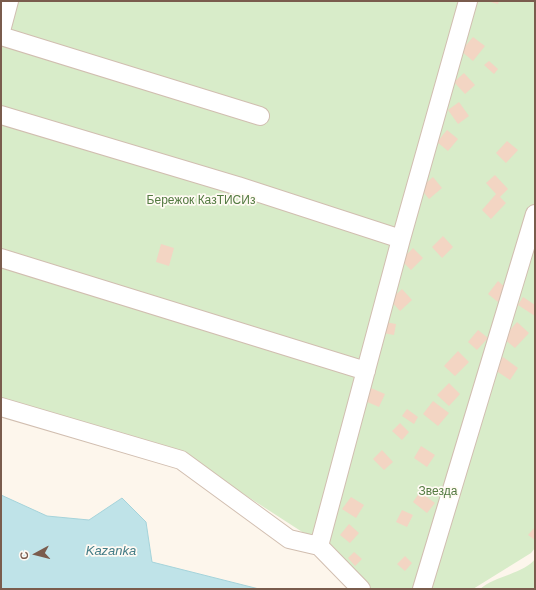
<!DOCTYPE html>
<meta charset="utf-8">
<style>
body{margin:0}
#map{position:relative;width:536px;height:590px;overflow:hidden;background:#fdf6ec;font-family:Arial,sans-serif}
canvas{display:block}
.frame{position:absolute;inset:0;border:2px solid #7a5c4d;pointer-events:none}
.north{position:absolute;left:16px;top:534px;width:40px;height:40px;-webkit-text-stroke:3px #fffaf3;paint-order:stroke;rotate:263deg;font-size:11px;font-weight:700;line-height:16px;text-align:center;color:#7a5c4d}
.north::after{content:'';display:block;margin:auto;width:14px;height:18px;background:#7a5c4d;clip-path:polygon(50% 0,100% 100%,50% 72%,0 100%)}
</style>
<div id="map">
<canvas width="536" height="590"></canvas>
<div class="frame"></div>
<div class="north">С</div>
</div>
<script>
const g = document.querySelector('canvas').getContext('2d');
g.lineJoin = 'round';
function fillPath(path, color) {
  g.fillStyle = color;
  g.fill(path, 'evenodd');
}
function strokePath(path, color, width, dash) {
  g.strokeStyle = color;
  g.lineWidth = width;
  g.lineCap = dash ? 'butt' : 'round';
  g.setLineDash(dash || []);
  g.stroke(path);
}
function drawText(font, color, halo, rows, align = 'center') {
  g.font = font + ' Arial,sans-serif';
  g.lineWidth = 3.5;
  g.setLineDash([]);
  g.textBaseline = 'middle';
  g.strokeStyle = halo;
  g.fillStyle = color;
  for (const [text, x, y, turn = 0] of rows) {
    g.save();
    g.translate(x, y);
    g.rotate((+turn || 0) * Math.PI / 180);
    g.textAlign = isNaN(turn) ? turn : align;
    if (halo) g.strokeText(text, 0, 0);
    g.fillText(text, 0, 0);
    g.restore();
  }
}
fillPath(new Path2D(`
 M1,1H464L322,524L310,537L174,449L1,401Z
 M473,1H535V548L531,553L473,589H367L324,544Z
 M535,559V589H480C495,576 525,573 535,559Z`), '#d8ecc9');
const water = new Path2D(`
 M1,495L47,516L89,520L122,498L146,522L152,562L259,589H1Z`);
fillPath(water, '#bfe3e8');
strokePath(water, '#a5d3da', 1);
fillPath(new Path2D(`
 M487,1H499L498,4Z
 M473,37L485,46L473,61L461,51Z
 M489,61L498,69L494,74L484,65Z
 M464,73L475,85L465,94L454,82Z
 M459,102L469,116L458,124L448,110Z
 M447,130L458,139L448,151L437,142Z
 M507,141L518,150L506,163L496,153Z
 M495,175L508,189L500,197L506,203L491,219L482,210L496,194L486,183Z
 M433,177L442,188L429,199L420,188Z
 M443,236L453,247L442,258L432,247Z
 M161,244L174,248L169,266L156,262Z
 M413,248L423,258L411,270L401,260Z
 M498,281L508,290L498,302L488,294Z
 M402,289L412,300L400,311L390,300Z
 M523,297L535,305V316L518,305Z
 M385,322L396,324L394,335L383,333Z
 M517,322L529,333L515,348L503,338Z
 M478,330L488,338L477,350L468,342Z
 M458,351L469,362L455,376L444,366Z
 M503,357L518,368L510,380L495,370Z
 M449,383L460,394L449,406L437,395Z
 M371,388L385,394L379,407L365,401Z
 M433,401L449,413L438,426L423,414Z
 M407,409L418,417L414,424L402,416Z
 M400,423L409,432L402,440L392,431Z
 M421,446L435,455L427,467L414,458Z
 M382,450L393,462L384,470L373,459Z
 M420,492L435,503L427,513L413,502Z
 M351,497L364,505L356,518L342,509Z
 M402,510L413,515L407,527L396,522Z
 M349,524L359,533L350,543L340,535Z
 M535,527V540L528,535Z
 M354,552L362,559L355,566L348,558Z
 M405,556L412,563L405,571L397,564Z`), '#f3d5c3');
const minor = new Path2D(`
 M1,31L9,1
 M1,36L260,116
 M1,115L238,186L401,239
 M1,258L366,371
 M1,407L181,460L289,539L319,546L361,589
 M319,546L401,239L468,1
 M422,589L535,214`);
strokePath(minor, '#d1beb0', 20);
strokePath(minor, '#fff', 18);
drawText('12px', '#537a41', '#fffaf3', [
 ["Бережок КазТИСИз",201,201],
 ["Звезда",438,492]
]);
drawText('italic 13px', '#437c86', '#fffaf3', [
 ["Kazanka",111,551]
]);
</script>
